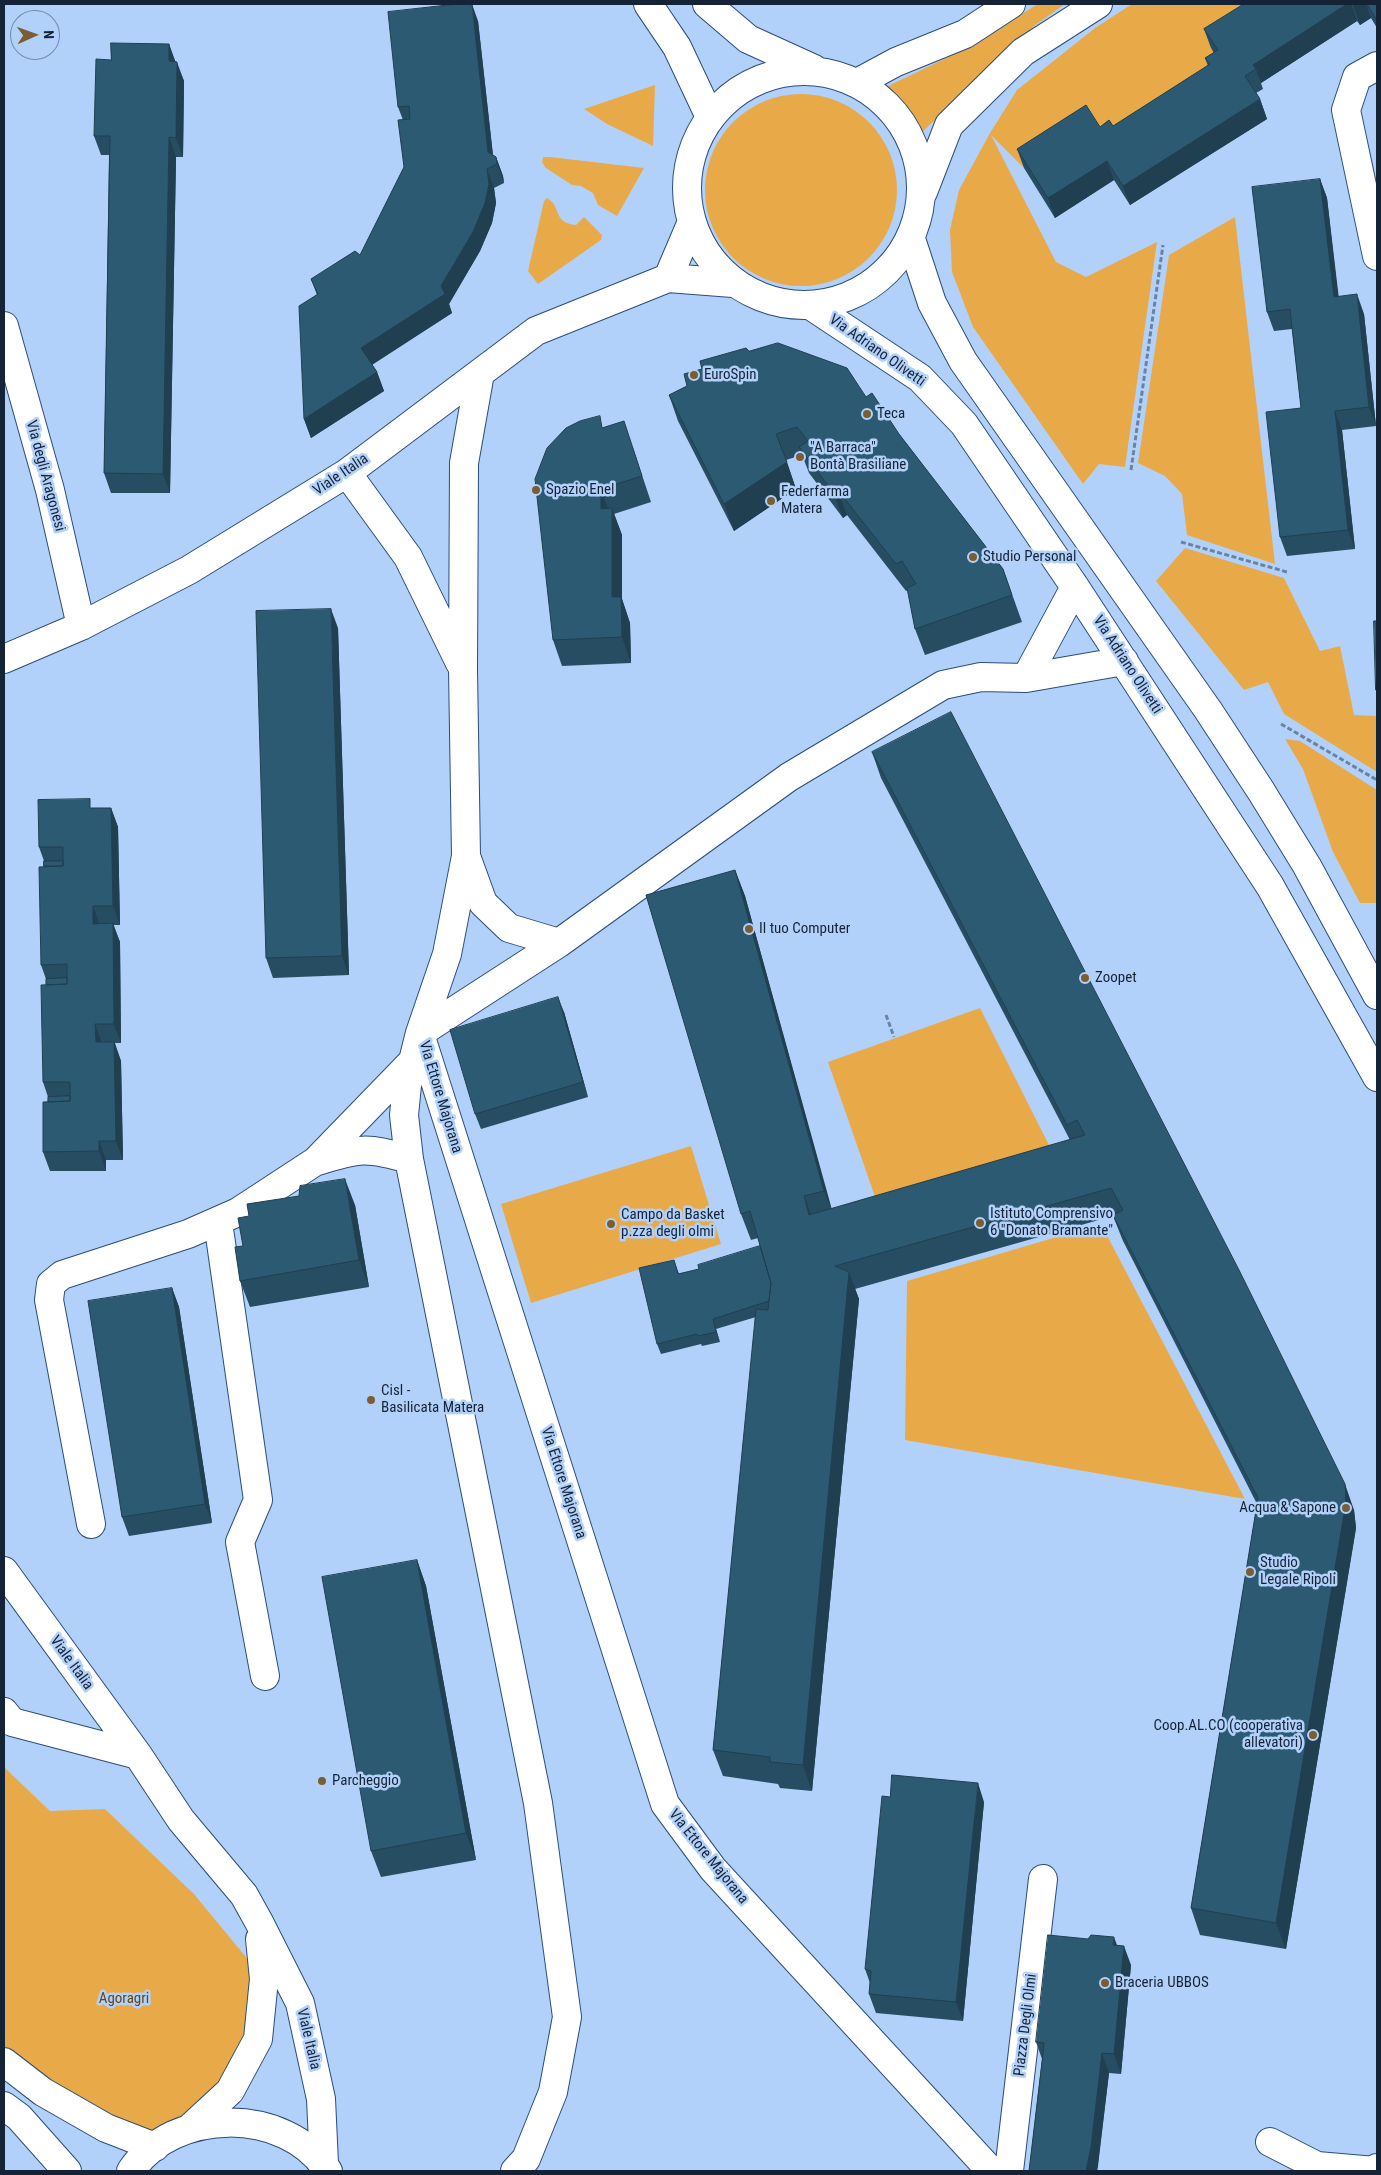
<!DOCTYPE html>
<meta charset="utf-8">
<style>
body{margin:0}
#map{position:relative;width:1381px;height:2175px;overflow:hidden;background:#b2d1fa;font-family:"Roboto Condensed",sans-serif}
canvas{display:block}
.frame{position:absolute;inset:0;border:5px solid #152336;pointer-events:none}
.north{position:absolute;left:10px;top:10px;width:50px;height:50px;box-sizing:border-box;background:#b2d1fa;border:1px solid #738bac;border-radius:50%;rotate:88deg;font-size:14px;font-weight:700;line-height:20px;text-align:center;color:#152336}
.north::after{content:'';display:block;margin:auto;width:18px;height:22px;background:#7b5d32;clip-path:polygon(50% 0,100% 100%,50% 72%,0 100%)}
</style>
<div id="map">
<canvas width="1381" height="2175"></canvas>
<div class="frame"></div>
<div class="north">N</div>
</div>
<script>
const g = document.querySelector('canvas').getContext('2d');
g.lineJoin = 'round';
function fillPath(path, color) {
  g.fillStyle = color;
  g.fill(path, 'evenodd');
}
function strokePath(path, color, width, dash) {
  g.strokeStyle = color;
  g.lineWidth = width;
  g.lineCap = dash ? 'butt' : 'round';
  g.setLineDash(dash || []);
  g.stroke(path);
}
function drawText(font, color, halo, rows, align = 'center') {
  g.font = font + ' "Roboto Condensed",sans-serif';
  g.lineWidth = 5;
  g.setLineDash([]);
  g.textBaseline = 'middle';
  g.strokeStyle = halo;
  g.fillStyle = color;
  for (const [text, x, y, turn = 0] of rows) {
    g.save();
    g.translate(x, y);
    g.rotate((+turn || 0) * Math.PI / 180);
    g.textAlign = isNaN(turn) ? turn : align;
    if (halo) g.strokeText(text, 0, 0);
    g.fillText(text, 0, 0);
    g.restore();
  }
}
fillPath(new Path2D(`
 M1038,4H1065L1034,26L917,137L886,87L963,50Z
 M1132,4H1282L1225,69L1107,146L1093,124L1024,168L991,135L1056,262L1086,277L1157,242L1125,467L1099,464L1083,484L973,327L952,272L950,230L959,190L990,133L1017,90L1095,28Z
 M655,85L653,146L607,124L584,109Z
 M705 190a96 96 0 1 1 192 0a96 96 0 1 1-192 0Z
 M543,157H550L644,168L617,216L598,205L593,193L581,186L572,185L546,168L542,162Z
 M547,198C562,206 552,223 576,225L584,217L602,235L601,240L538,284L528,271L544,201Z
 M1235,217L1275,564L1187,535L1182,494L1165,476L1138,463L1169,255Z
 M1185,548L1284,578L1320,651L1340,646L1354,715L1377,716V772L1284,714L1268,682L1244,690L1156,581Z
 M1285,739L1300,741L1377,790V903H1360L1333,852L1303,769Z
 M980,1008L1057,1161L880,1211L828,1062Z
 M691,1146L721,1244L531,1303L501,1204Z
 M1101,1224L1245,1499L905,1440L907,1281Z
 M4,1767L50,1811L105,1809L194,1894L264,1979L230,2091L155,2147L4,2062Z`), '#e8aa49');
const minor = new Path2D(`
 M648,4L677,47L710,117
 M707,4L748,39L814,69
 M1377,66L1357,77L1346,110L1377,256
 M687 188a117 117 0 1 1 234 0a117 117 0 1 1-234 0Z
 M857,83L896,62L965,34L1011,4
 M923,192L949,125L1023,52L1098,4
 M911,239L932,303L963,361L1208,710L1261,791L1307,866L1377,995
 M668,278L691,224
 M813,307L920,378L964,424L1075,587L1270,886L1377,1077
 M4,326L50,490L81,626
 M480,373L464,463L463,669L466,856L447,954L420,1033L407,1085L404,1115L409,1159L538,1803L567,2017L553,2092L526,2159L515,2171
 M347,473L408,557L460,663
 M1075,587L1026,678L1124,661
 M4,659L81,626L189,570L347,473L536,331L668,278L733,283
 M466,856L483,903L509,928L559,943
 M420,1033L559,943L789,777L943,685L981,677L1026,678
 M420,1034L665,1804L713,1869L991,2171
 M318,1161C360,1148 366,1147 409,1159
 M218,1222L258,1500L240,1542L265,1676
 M91,1524L49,1300L51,1284L62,1275L188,1234L238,1212L316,1161L412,1062
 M4,1571L138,1755L181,1820L244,1895L259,1922L300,2003L321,2099L324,2164
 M4,1712L12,1722L138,1755
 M4,2062L43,2092L106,2128L155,2147
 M4,2106L19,2117L67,2171
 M190,2128L230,2091L258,2039L264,1979L260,1939
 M1270,2142L1317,2166L1375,2171
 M131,2171C173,2107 286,2106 328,2171
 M1009,2171L1043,1879`);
const major = new Path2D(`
 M1375,2171L1377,2168`);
strokePath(minor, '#2b4d78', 30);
strokePath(major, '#2b4d78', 30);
strokePath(new Path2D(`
 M1131,470L1163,245
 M1181,542L1287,572
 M1281,724L1377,780
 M886,1015L894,1037`), '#6b83a2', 3, [5, 2.5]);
strokePath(minor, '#fff', 28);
strokePath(major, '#fff', 28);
fillPath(new Path2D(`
 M1244,4H1377V28L1371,18L1360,25L1357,21L1261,83L1263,89L1256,93L1260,99L1267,119L1130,205L1114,180L1055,218L1024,168L1017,149L1100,127L1113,126L1208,66L1205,58L1214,53L1211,48L1204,29Z
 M478,21L493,155L496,157L503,176L504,183L494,188L496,203L492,223L480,251L449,304L452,313L372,365L377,372L384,391L311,438L304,419L317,295L311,279L360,255L404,167L403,120L398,107Z
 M169,44L175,62L184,81L183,157H176L170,493H111L104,473L109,155H101L94,136L111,60Z
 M1320,179L1327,198L1338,296L1364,314L1376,426L1342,430L1355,549L1287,556L1280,537L1301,408L1292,329L1274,331L1267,312Z
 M749,351L866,397L899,434L1003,569L1022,622L925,655L915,629L908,590L906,591L847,515L843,518L809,473L802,455L786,460L796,489L734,531L678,421L669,395L687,386L702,369Z
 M604,427L633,448L651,502L614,514L622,535V599L630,623L631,663L562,666L553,640Z
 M338,628L349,975L273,978L266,958Z
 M872,752L1354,1510L1356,1528L1286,1949L1200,1935L1191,1908L1257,1504L1123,1241L1113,1216L855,1289L859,1299L812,1791L780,1788L778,1784L723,1776L713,1750L756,1317L716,1329L720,1342L702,1346L701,1344L661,1354L657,1344L674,1260L679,1274L699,1269L760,1246L758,1238L751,1240L741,1214L735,870L745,896L831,1209L1070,1140L881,778Z
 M93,808H111L118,827L120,925H113L120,942L121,1043H115L121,1061L123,1160H106V1171H50L43,1152L48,1097L43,1082L46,979L41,965L44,861L39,847Z
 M564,1012L588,1097L481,1129L475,1114Z
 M299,1196L355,1205L369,1287L250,1307L240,1281L243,1246L249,1216Z
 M172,1288L179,1307L212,1523L129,1536L122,1517Z
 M417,1560L426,1586L476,1860L381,1877L371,1851Z
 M984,1802L963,2021L876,2013L869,1994L870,1983L865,1969Z
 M1088,1939L1117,1945L1131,1965L1121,2074L1109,2073L1097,2171H1029L1042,2059L1036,2042Z`), '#274d63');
fillPath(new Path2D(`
 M472,4L478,21L494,165L488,152Z
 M1347,4H1351L1357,21L1261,83L1256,69L1253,65Z
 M1357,4H1366L1371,18L1360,25L1353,6Z
 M169,44L176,63L169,61Z
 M177,62L184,81L183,157L176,138Z
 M1260,99L1267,119L1130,205L1123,186Z
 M169,137L176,157L170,493L163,474Z
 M496,157L503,176L504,183L497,164Z
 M1107,161L1114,180L1055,218L1048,198Z
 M487,169L494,188L496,203L492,223L480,251L449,304L452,313L368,367L361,348L441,286Z
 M1320,179L1327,198L1341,316L1334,297Z
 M1357,294L1364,314L1376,426L1369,407Z
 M377,372L384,391L311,438L304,419Z
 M1335,411L1342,430L1355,549L1348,530Z
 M787,462L796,489L734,531L724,504Z
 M601,489L610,515L601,509Z
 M837,489L847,515L843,518L833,492Z
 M612,508L622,535V599L630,623L631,663L622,637L612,597Z
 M331,609L338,628L349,975L342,956Z
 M111,808L118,827L120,925L113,906Z
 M735,870L745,896L834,1217L824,1191Z
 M93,906L100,925L93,924Z
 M113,923L120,942L121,1043L114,1024Z
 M558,997L564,1012L588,1097L583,1082Z
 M95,1024L102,1043L96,1042Z
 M114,1042L121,1061L123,1160L116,1141Z
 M99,1141L106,1160V1171L99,1151Z
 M345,1179L355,1205L369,1287L359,1260Z
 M804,1196L814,1222L809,1215Z
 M849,1272L859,1299L812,1791L803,1765Z
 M172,1288L179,1307L212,1523L205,1504Z
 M713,1319L716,1329L720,1342L716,1332Z
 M1345,1484L1354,1510L1356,1528L1286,1949L1276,1923Z
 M417,1560L426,1586L476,1860L466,1833Z
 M978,1783L984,1802L963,2021L956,2002Z
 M1114,1937L1121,1956L1113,1945Z
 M1124,1946L1131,1965L1121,2074L1114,2054Z
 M1102,2053L1109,2073L1098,2166L1097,2171H1086Z`), '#203f50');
const building = new Path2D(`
 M457,4H472L488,152L496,157L497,164L487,169L489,184L485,203L473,232L441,286L445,294L361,348L377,372L304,419L299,306L318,294L311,279L355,251L360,255L404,167L398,120L410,119L409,106L398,107L388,12Z
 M1244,4H1347L1253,65L1256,69L1245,76L1260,99L1123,186L1107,161L1048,198L1017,149L1086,105L1100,127L1109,120L1113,126L1210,64L1205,58L1218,50L1204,29Z
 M1367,4H1377V20Z
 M111,43L169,44V61L177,62L176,138L169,137L163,474L104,473L110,136H94L96,59L111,60Z
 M1320,179L1334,297L1357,294L1369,407L1335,411L1348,530L1280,537L1266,412L1301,408L1290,309L1267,312L1252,187Z
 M778,343L847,368L866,397L872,393L899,434L1003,569L1012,595L915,629L907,588L916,584L902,561L896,564L837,489L833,492L799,447L808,441L797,427L776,434L787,462L724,504L669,395L687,386L684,374L702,369L700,361L746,348L749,351Z
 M600,416L602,428L624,421L642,476L601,489V509L612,508V597H621L622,637L553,640L535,479L547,448L566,428L580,421Z
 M331,609L342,956L266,958L256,611Z
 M1374,621H1377V690H1376Z
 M951,712L1239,1270L1345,1484L1346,1502L1276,1923L1191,1908L1258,1498L1113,1215L1123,1210L1111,1188L835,1266L849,1272L803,1765L770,1762V1757L713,1750L756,1309L768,1310L771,1283L750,1211L741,1214L646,895L735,870L824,1191L804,1196L809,1215L1085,1135L1077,1120L1067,1125L872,752Z
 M90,799V808H111L113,906H93V924L113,923L114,1024H95L96,1042H114L116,1141H99V1151L43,1152V1102L70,1101V1082H43L41,985L67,984V964L41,965L39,867L63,866V847H39L38,800Z
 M44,861H63V866H44Z
 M67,978V984L46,985V979Z
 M558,997L583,1082L475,1114L450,1030Z
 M70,1096V1101L48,1102V1097Z
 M345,1179L359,1260L240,1281L235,1247L243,1246L238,1218L249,1216L247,1204L299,1196L300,1186Z
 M760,1246L771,1283L769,1301L713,1319L716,1332L698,1336L697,1334L657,1344L639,1268L674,1260L678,1274L699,1269L698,1265Z
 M172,1288L205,1504L122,1517L88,1301Z
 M417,1560L466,1833L371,1851L322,1577Z
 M892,1775L978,1783L956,2002L869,1994L871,1971L865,1969L882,1796L890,1797Z
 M1048,1935L1088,1939L1091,1935L1114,1937L1113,1945L1124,1946L1114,2054L1102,2053L1091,2147L1086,2171H1029L1043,2054L1044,2043L1036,2042Z`);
fillPath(building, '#2d5a73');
strokePath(building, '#203f50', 1);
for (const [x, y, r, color] of [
 [694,375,5,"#7b5d32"],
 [867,414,5,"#7b5d32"],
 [800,457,5,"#7b5d32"],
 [536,490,5,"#7b5d32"],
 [771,501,5,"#7b5d32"],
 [973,557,5,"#7b5d32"],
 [749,929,5,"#7b5d32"],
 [1085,978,5,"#7b5d32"],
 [980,1223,5,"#7b5d32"],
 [611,1224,5,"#7b5d32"],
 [371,1400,5,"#7b5d32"],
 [1346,1508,5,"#7b5d32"],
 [1250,1572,5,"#7b5d32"],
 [1313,1735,5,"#7b5d32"],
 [322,1781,5,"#7b5d32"],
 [1105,1983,5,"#7b5d32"]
]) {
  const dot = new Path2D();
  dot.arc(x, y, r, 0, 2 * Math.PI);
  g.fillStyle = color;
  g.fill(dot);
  strokePath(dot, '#b2d1fa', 2);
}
drawText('15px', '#152336', '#b2d1fa', [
 ["Via Adriano Olivetti",877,351,35],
 ["Viale Italia",341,475,-34],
 ["Via degli Aragonesi",45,476,75],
 ["Via Adriano Olivetti",1127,665,57],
 ["Via Ettore Majorana",440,1097,73],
 ["Via Ettore Majorana",563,1483,72],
 ["Viale Italia",71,1663,54],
 ["Via Ettore Majorana",708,1857,51],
 ["Piazza Degli Olmi",1026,2025,-83],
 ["Viale Italia",308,2039,77]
]);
drawText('15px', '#152336', '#b2d1fa', [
 ["EuroSpin",704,375],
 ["Teca",877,414],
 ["\"A Barraca\"",810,448],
 ["Bontà Brasiliane",810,465],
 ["Spazio Enel",546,490],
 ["Federfarma",781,492],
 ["Matera",781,509],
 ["Studio Personal",983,557],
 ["Il tuo Computer",759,929],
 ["Zoopet",1095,978],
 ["Istituto Comprensivo",990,1214],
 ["6 \"Donato Bramante\"",990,1231],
 ["Campo da Basket",621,1215],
 ["p.zza degli olmi",621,1232],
 ["Cisl -",381,1391],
 ["Basilicata Matera",381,1408],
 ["Acqua & Sapone",1336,1508,"right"],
 ["Studio",1260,1563],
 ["Legale Ripoli",1260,1580],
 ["Coop.AL.CO (cooperativa",1303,1726,"right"],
 ["allevatori)",1303,1743,"right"],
 ["Parcheggio",332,1781],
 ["Braceria UBBOS",1115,1983]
], 'left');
drawText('15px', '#654614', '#b2d1fa', [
 ["Agoragri",124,1999]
]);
</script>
